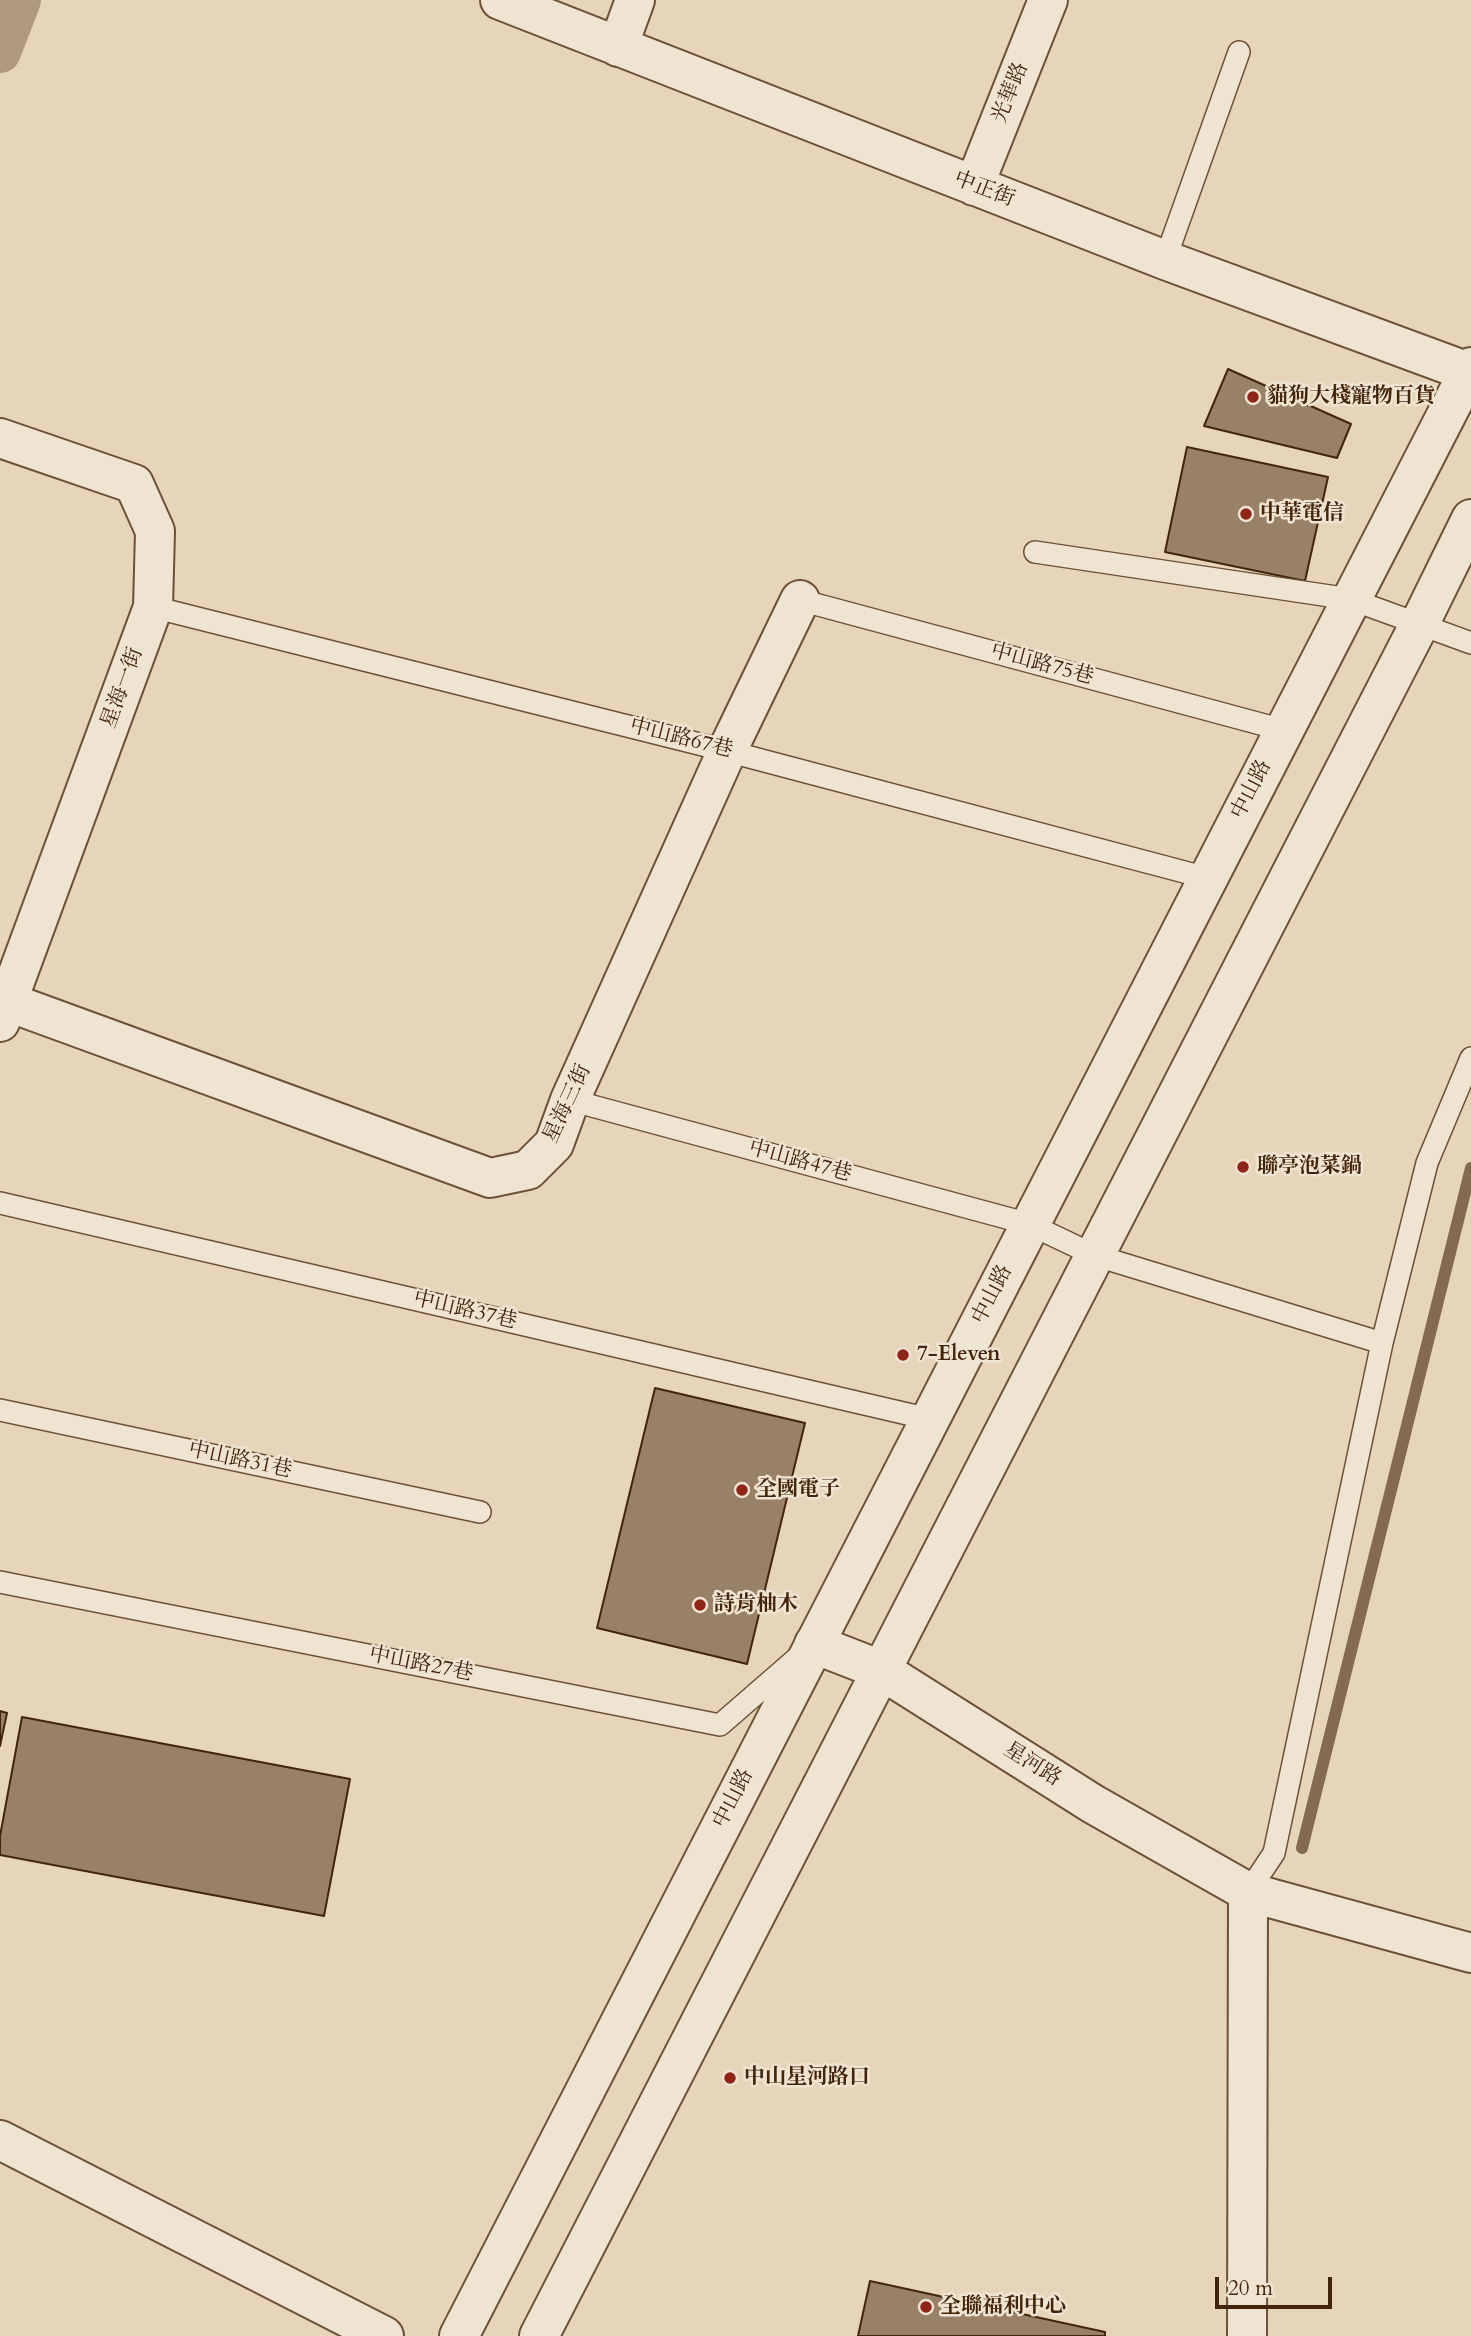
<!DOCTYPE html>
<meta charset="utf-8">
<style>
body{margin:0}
#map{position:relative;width:1471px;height:2336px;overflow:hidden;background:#e7d5ba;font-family:Cardo,serif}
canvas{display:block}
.scale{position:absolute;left:1215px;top:2277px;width:117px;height:32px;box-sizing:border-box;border:4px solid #43250b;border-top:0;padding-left:9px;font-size:21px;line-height:24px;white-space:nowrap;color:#43250b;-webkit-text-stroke:5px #efe4d2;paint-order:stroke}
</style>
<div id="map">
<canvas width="1471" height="2336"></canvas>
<div class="scale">20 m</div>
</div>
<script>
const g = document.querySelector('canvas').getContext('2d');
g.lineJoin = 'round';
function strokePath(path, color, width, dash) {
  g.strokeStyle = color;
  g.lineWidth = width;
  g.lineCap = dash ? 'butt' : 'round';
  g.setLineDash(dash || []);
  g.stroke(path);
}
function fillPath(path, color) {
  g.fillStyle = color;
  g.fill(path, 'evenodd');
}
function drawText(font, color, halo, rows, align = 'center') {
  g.font = font + ' Cardo,"Noto Serif TC",serif';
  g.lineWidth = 5;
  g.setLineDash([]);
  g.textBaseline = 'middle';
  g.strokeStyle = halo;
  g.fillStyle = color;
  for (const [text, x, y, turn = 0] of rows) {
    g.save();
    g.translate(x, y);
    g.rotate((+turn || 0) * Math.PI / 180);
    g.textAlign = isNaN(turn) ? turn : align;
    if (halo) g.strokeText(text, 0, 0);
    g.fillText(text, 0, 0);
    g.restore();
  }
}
strokePath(new Path2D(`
 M1302,1848L1471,1168`), '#846b50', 12);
strokePath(new Path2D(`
 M0,52L20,0`), '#af997e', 42);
const building = new Path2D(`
 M1228,369L1351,424L1337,458L1204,426Z
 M1187,447L1328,477L1305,581L1165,552Z
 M655,1388L805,1423L747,1664L597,1628Z
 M0,1711L7,1713L0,1746Z
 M22,1717L350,1779L324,1916L0,1855V1836Z
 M870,2281L1105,2332V2336H858Z`);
fillPath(building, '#988166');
strokePath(building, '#43250b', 2);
const service = new Path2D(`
 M1165,260L1239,52
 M1035,552L1350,599L1471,643
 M800,600L1283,730
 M153,607L727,751L1207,878
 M570,1100L1029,1224L1094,1255L1382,1343L1274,1853L1248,1892
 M0,1203L929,1419
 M1382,1343L1427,1163L1471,1058
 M0,1410L480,1512
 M0,1582L720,1725L796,1659`);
const minor = new Path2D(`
 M500,0L1165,260L1471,373
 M618,47L635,0
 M974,186L1048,0
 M0,438L134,484L155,531L153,607L0,1022
 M0,999L490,1178L528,1170L554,1144L570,1100L727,751L800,600
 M814,1644L881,1670L1093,1804L1248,1892L1471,1953
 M0,2140L384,2336
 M1247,2336L1248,1892`);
const tertiary = new Path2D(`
 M459,2336L1471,367
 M539,2336L1419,625L1471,519`);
strokePath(service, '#6c5137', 24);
strokePath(minor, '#6c5137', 42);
strokePath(tertiary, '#6c5137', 42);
strokePath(service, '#efe4d2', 21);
strokePath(minor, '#efe4d2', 38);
strokePath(tertiary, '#efe4d2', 38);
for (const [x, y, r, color] of [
 [1253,397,7,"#8f2418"],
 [1246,514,7,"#8f2418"],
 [1243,1167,7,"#8f2418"],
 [903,1355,7,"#8f2418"],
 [742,1490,7,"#8f2418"],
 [700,1605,7,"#8f2418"],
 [730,2078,7,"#8f2418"],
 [926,2307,7,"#8f2418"]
]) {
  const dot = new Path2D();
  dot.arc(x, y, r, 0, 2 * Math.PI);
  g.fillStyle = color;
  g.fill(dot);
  strokePath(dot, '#efe4d2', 2.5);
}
drawText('21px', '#43250b', '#efe4d2', [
 ["光華路",1011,93,-68],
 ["中正街",984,190,21],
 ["中山路75巷",1042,665,15],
 ["星海一街",123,688,-70],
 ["中山路67巷",681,739,14],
 ["中山路",1252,790,-63],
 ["星海三街",568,1104,-65],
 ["中山路47巷",800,1162,15],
 ["中山路",993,1295,-63],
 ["中山路37巷",465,1311,13],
 ["中山路31巷",240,1461,12],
 ["中山路27巷",421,1665,11],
 ["星河路",1032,1765,32],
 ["中山路",734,1799,-63]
]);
drawText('bold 21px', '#43250b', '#efe4d2', [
 ["貓狗大棧寵物百貨",1267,397],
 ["中華電信",1260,514],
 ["聯亭泡菜鍋",1257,1167],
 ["7-Eleven",917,1355],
 ["全國電子",756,1490],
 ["詩肯柚木",714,1605],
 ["中山星河路口",744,2078],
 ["全聯福利中心",940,2307]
], 'left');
</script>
